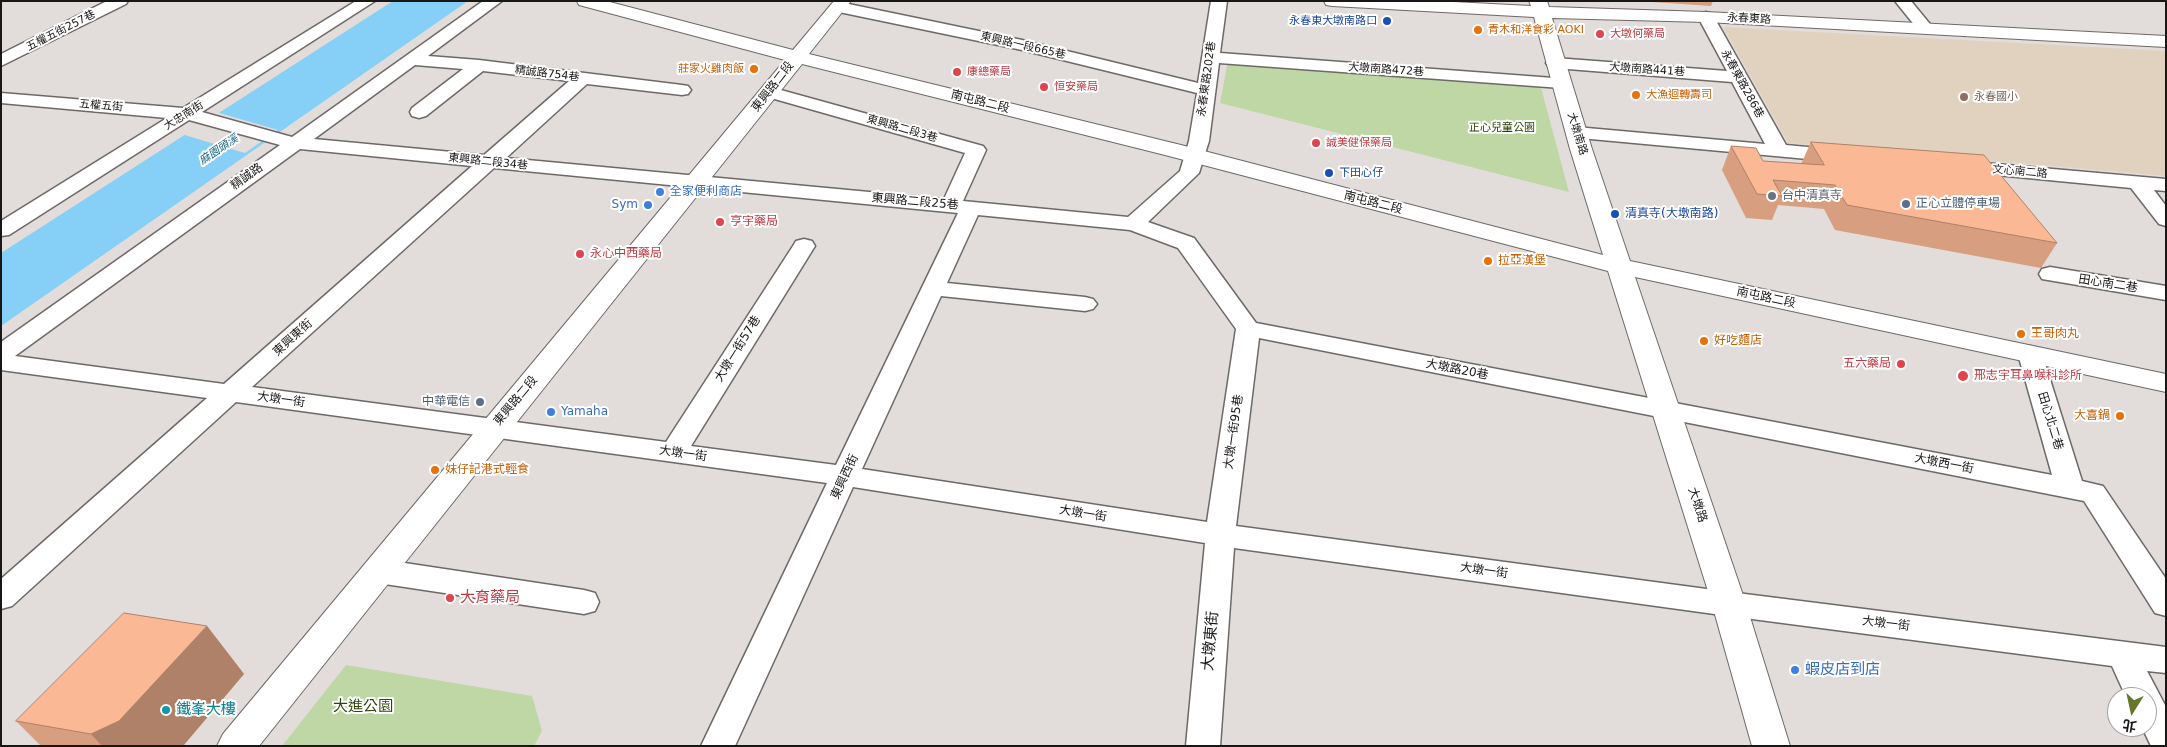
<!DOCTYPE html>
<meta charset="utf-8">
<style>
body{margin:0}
#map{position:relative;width:2167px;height:747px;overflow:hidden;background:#e2ddda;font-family:"DejaVu Sans","Noto Sans TC",sans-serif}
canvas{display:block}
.frame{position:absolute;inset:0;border:2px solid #191716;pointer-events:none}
.north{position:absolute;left:2107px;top:687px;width:50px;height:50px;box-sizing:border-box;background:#fff;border:1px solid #a3a2a2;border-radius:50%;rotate:190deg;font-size:14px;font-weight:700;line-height:20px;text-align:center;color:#191716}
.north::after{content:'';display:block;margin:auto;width:18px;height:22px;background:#637828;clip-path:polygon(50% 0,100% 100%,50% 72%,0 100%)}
</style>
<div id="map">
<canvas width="2167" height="747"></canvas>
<div class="frame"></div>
<div class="north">北</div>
</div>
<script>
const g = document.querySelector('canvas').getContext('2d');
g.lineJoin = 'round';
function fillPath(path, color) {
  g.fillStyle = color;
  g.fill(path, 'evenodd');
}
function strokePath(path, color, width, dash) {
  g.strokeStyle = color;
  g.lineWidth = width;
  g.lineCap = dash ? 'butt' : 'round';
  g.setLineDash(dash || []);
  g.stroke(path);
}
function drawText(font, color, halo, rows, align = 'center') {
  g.font = font + ' "DejaVu Sans","Noto Sans TC",sans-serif';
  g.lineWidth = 4;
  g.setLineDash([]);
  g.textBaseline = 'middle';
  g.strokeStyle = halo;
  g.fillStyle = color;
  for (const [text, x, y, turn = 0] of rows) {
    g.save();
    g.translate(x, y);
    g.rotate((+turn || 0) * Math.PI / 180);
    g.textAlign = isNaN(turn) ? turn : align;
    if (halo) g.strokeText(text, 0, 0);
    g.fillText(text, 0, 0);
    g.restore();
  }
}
fillPath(new Path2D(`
 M1723,27L2166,51V176L1788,143Z`), '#e0d2bf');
fillPath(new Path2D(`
 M1228,61L1540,84L1569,192L1220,103Z
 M346,665L532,696L542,731L534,746H282Z`), '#bfd6a5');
fillPath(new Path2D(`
 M393,1H468L1,326V253Z`), '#86cff6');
fillPath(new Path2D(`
 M216,112L278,130L245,153L181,134Z`), '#e2ddda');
const street = new Path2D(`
 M107,1H128L126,4L1,66V54Z
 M356,1H375L202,112L292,137L483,1H502L428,56L479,60L682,85L688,86L691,90L688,94L682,95L587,84L506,158L944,199L965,153L764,96L761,92L764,88L770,87L983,146L986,150L963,201L1128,217L1180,171L1189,141L1197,93L1022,50L839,12L833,10L831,7L833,4L839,2L1022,40L1198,83L1211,1H1227L1220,53L1567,79L1570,83L1567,87L1561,88L1219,63L1209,141L1199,173L1148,222L1194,238L1256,323L2052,475L2018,354L2021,349L2030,346L2039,349L2042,354L2082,481L2103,486L2166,579V616L2155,613L2084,501L1259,338L1236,526L1729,592L2166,647V673L2147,671L2166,707V746H2151L2142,727H2147V697H2126L2112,666L1729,616L1234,548L1220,746H1186L1205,543L853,487L735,746H701L827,483L236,402L12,606L1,609V579L207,398L1,370V342L280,145L189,120L9,235L1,236V221L167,118L1,103V93L183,108ZM415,65L463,69L412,108L410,112L412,116L419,118L426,116L483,71L569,81L484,155L314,139ZM300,149L472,166L224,384L15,356ZM494,168L958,213L836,465L691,446L815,246L812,241L804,239L796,241L793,246L666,442L252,387ZM978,215L1130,230L1178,248L1236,329L1207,522L862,469L941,296L1085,311L1093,309L1097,304L1093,299L1085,297L947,283Z
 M1895,1H1911L1934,29L1932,32H1920Z
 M1706,12L1712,14L1714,17L1786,145L1840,150L1847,152L1850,156L1847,160L1840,162L1569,137L1567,133L1569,129L1576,127L1765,144L1732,82L1555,68L1549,67L1546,63L1549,59L1555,58L1727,71L1698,17L1700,14Z
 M1962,161L2166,179V191L2154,190L2166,206V226L2159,224L2131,188L1955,171L1952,167L1955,163Z
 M2050,267L2166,286V300L2042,279L2039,274L2042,269Z
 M378,559L584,590L595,593L599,602L595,611L584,614L378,583L367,579L363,571L367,563Z`);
const secondary = new Path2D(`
 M577,1H606L793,50L834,1H851L809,54L1181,145L1603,255L1570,149L1534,17L1332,6L1326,5L1324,1H1434L1531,6L1529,1H1547L1549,7L1706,12L2166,36V47L1706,22L1552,18L1592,149L1630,261L2166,374V392L1635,277L1746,604L1790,746H1752L1712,604L1608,271L1165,155L802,64L259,746H217L223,734L785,60L579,5Z`);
strokePath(street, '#6e6967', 3);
strokePath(secondary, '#6e6967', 2);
fillPath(street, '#fff');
fillPath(secondary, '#fff');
fillPath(new Path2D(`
 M1637,1H1713L1711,6Z
 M1811,142L2057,243L2041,268L1835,230L1824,209L1778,205L1772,220L1746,218L1722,170L1731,146L1763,161L1801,164Z
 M207,626L244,674L183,746H41L16,721Z`), '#d79e7f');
fillPath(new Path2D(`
 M207,626L244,674L183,746H102L91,734Z`), '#af8168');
const building = new Path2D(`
 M1811,142L1984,155L2057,243L1847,205L1835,185L1773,180L1782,196L1757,194L1731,146L1756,148L1763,161L1824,165Z
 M124,613L207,626L119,721L91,734L16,721Z`);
fillPath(building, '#fab894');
strokePath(building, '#af8168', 1);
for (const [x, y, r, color] of [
 [1387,21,5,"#1a4fb4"],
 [1478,30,5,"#e8710a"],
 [1600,34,5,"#e0444e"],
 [754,69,5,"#e8710a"],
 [957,72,5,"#e0444e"],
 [1044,87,5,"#e0444e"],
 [1636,95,5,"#e8710a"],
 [1964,97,5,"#8d6e63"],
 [1316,143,5,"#e0444e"],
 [1329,173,5,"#1a4fb4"],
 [660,192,5,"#3f7fe0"],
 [1772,196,5,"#6b7280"],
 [1906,204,5,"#5c6f8a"],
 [648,205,5,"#3f7fe0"],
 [1615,214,5,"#1a4fb4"],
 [720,222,5,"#e0444e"],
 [580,254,5,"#e0444e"],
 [1488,261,5,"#e8710a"],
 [2021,334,5,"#e8710a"],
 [1704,341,5,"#e8710a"],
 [1901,364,5,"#e0444e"],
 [1963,376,6,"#e0444e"],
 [480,402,5,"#5c6f8a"],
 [551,412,5,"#3f7fe0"],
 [2120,416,5,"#e8710a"],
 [435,470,5,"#e8710a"],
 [450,598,5,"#e0444e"],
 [1795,670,5,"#3f7fe0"],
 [166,710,5,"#0f9aa8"]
]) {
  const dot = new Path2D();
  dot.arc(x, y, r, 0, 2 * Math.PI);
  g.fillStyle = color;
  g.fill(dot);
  strokePath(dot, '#fff', 2);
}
drawText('11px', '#191716', '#fff', [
 ["永春東路",1749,19,3],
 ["五權五街257巷",61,31,-27],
 ["東興路一段665巷",1023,46,13],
 ["大墩南路472巷",1386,70,4],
 ["大墩南路441巷",1647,70,4],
 ["精誠路754巷",547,74,7],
 ["永春東路202巷",1207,79,-82],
 ["永春東路286巷",1742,84,61],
 ["五權五街",101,106,5],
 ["大忠南街",184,116,-32],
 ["東興路二段3巷",902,129,16],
 ["大墩南路",1577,134,73],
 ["東興路二段34巷",488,162,6],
 ["文心南二路",2020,172,5]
]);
drawText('11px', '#164399', '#fff', [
 ["永春東大墩南路口",1377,21],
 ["下田心仔",1339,173,"left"]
], 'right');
drawText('11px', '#c56008', '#fff', [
 ["青木和洋食彩 AOKI",1488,30],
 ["莊家火雞肉飯",744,69,"right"],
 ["大漁迴轉壽司",1646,95]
], 'left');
drawText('11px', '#be3a42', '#fff', [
 ["大墩何藥局",1610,34],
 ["康總藥局",967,72],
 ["恒安藥局",1054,87],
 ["誠美健保藥局",1326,143]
], 'left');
drawText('11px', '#785e54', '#fff', [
 ["永春國小",1974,97]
], 'left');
drawText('11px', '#2e4408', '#fff', [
 ["正心兒童公園",1502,128]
]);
drawText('italic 11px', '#145f7f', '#fff', [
 ["麻園頭溪",219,150,-34]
]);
drawText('12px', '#191716', '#fff', [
 ["東興路二段",773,87,-52],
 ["南屯路二段",980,102,14],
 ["精誠路",247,177,-36],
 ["東興路二段25巷",915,202,5],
 ["南屯路二段",1373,203,14],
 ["田心南二巷",2108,284,9],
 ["南屯路二段",1766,298,12],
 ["東興東街",293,338,-42],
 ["大墩一街57巷",738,349,-58],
 ["大墩路20巷",1457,370,11],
 ["大墩一街",281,400,8],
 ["東興路二段",516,401,-50],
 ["田心北二巷",2050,421,73],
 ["大墩一街95巷",1234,432,-82],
 ["大墩一街",683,454,8],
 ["大墩西一街",1944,464,11],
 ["東興西街",845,477,-65],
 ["大墩路",1697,505,72],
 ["大墩一街",1083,514,9],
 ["大墩一街",1484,571,8],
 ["大墩一街",1886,624,7]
]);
drawText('12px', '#366cbe', '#fff', [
 ["全家便利商店",670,192],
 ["Sym",638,205,"right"],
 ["Yamaha",561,412]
], 'left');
drawText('12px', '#5b616d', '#fff', [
 ["台中清真寺",1782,196]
], 'left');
drawText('12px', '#4e5e75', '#fff', [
 ["正心立體停車場",1916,204],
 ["中華電信",470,402,"right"]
], 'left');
drawText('12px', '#164399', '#fff', [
 ["清真寺(大墩南路)",1625,214]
], 'left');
drawText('12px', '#be3a42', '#fff', [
 ["亨宇藥局",730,222],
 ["永心中西藥局",590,254],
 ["五六藥局",1891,364,"right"],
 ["邢志宇耳鼻喉科診所",1974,376]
], 'left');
drawText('12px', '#c56008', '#fff', [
 ["拉亞漢堡",1498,261],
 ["王哥肉丸",2031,334],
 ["好吃麵店",1714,341],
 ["大喜鍋",2110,416,"right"],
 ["妺仔記港式輕食",445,470]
], 'left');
drawText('15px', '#be3a42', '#fff', [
 ["大育藥局",460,598]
], 'left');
drawText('15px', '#191716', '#fff', [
 ["大墩東街",1211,641,-85]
]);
drawText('15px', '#366cbe', '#fff', [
 ["蝦皮店到店",1805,670]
], 'left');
drawText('15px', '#2e4408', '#fff', [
 ["大進公園",363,707]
]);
drawText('15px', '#0d838f', '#fff', [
 ["鐵峯大樓",176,710]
], 'left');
</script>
